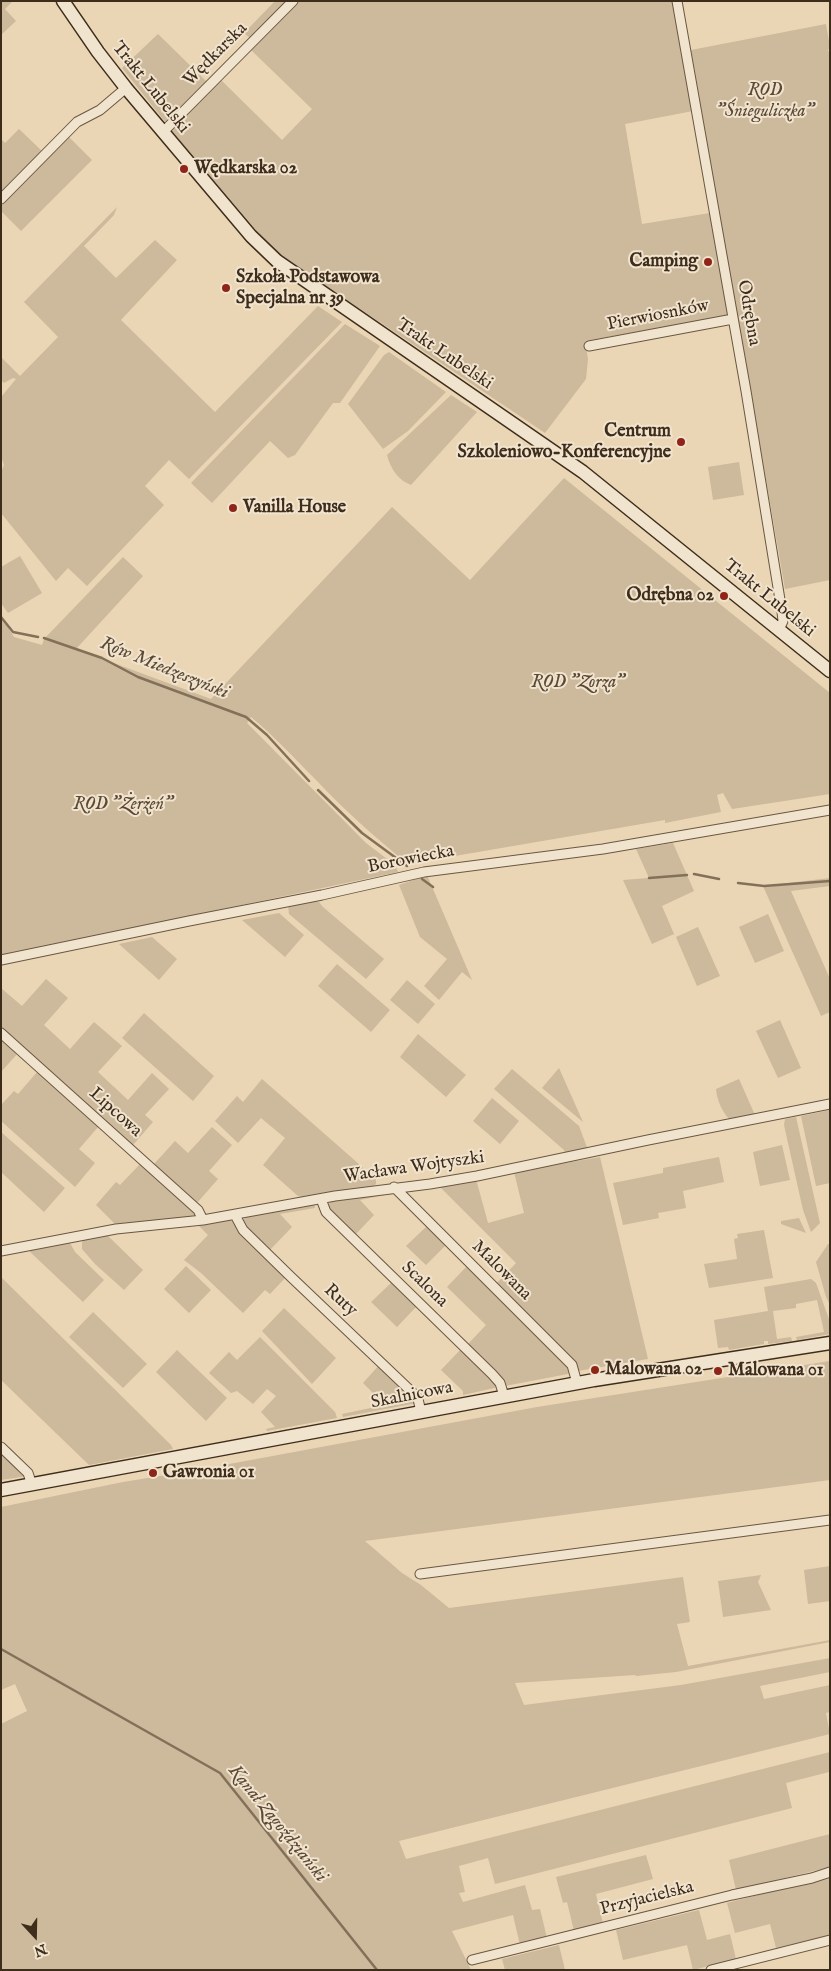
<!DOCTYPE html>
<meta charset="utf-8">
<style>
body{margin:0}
#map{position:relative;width:831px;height:1971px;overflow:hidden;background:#ead6b5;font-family:"IM FELL English",serif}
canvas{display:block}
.frame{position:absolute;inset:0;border:2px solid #3f2d1c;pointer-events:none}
.north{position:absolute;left:10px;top:1911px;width:50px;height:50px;-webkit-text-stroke:4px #f1e4cf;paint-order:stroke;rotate:159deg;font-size:14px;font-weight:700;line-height:20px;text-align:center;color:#3f2d1c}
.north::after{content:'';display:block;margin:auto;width:18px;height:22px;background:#3f2d1c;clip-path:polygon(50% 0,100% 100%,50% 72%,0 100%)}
</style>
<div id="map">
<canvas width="831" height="1971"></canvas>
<div class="frame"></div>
<div class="north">N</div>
</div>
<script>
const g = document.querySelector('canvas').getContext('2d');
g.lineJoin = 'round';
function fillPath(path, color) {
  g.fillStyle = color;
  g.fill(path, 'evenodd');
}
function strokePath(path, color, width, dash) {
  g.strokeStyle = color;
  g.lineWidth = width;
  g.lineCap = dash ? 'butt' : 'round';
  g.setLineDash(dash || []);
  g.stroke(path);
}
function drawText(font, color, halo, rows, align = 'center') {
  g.font = font + ' "IM FELL English",serif';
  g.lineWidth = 4;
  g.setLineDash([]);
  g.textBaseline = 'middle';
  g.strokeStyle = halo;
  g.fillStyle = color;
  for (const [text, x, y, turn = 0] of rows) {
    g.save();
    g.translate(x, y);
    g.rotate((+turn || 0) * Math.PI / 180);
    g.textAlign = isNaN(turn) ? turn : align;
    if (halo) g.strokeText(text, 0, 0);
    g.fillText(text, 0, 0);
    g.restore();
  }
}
fillPath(new Path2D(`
 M1,1H13L5,9L16,21L1,35Z
 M275,1H290L251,39L244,33Z
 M299,1H673L693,111L625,124L642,224L710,213L728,316L585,341L588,359L586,379L545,433L274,251L171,130L221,80L282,140L312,109L251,50Z
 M826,24L830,47L828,50L830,55V580L785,589L691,50Z
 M158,34L207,82L166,123L122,68Z
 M19,129L42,151L1,192V139L5,143Z
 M67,135L92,160L21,231L1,211V203Z
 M117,207L114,215L84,246L116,278L155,240L177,260L121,320L215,412L318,306L342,322L189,479L169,460L145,486L164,505L87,586L68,568L56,581L1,513V472L4,465L1,456V397L16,379L13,378L4,383L1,380V357L20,376L58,337L24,302Z
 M345,324L380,346L340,403H333L295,455L288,458L270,441L212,503L191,483Z
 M389,352L446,392L408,431L383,449L348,404L384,355Z
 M451,395L477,412L411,485C399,481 390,468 387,455Z
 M739,462L744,495L713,500L708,467Z
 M564,478L830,693V794L732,809L723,793L717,795L721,812L665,823V820L408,864C376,838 345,811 317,781C295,759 275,737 251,717L247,723L366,843L395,865L398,872L1,956V616L14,637L42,645L44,639L123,557L143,576L76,649L211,699L392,507L470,580Z
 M20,556L42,593L8,613L1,603V567Z
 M673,843L694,891L662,906L674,934L652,944L623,880L649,878L636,849Z
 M427,875L472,980L462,972L439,1000L424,986L447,959L420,937L399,885Z
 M830,878V886L791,891L830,979V1012L821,1016L763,886Z
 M312,900L319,902L323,907L384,959L366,979L289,914L288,905Z
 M279,913L304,935L285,957L242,920Z
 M768,914L784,951L755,963L739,927Z
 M698,927L720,976L697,986L676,937Z
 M152,937L177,959L159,980L119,944Z
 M337,964L390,1010L371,1032L318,986Z
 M46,979L68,998L44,1025L70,1049L94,1022L122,1046L98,1072L128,1100L152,1073L169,1089L145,1115L153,1122L133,1145L1,1028V988L22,1006Z
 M407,980L435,1004L418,1024L390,1000Z
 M144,1013L214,1076L193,1101L122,1038Z
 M780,1020L801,1068L778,1078L756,1031Z
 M418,1034L466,1075L446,1097L400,1057Z
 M1,1038L18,1053L1,1072Z
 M559,1068L583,1122L542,1088Z
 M512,1069L579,1126L588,1150L566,1156L564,1150L494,1089Z
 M38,1071L99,1126L79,1149L95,1163L75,1187L1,1121V1105L14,1091L18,1094Z
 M262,1079L376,1179V1184L371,1188L305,1198L298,1196L263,1165L285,1138L261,1118L238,1143L215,1121L237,1096L243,1102Z
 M739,1079L755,1115L730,1120C722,1112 717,1100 716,1089Z
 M492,1098L519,1121L500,1144L473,1121Z
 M830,1110V1183L816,1186L801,1116Z
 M796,1117L820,1223L811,1232L803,1210L784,1125L785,1119Z
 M212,1127L232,1145L209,1171L218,1179L197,1203L154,1164L175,1141L188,1153Z
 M1,1132L65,1188L44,1212L1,1172Z
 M782,1145L790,1180L760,1186L753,1152Z
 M600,1157L648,1359L578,1371L577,1364L496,1284L516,1263L438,1185L476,1179L488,1223L524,1213L514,1172Z
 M719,1157L724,1182L683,1191L686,1208L658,1213L659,1218L623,1225L613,1183L663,1173V1168Z
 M141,1163L193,1211L196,1215L195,1218L117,1226L96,1205L116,1182L120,1185Z
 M390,1190L395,1193L360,1200L374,1215L355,1235L328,1208L331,1199Z
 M314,1203L315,1208L280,1214L292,1227L268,1252L243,1224L244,1219L248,1215Z
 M799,1218L806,1233L781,1224V1221Z
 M230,1219L287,1276L270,1294L265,1290L243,1313L201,1273L184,1260L208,1235L197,1224Z
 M427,1226L446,1245L426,1265L406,1246Z
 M764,1230L773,1278L709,1288L704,1264L737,1259L734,1239L738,1238L737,1234Z
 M106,1234L143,1270L124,1290L95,1264L82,1249V1242L87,1237Z
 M66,1240L70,1243L75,1252L104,1280L83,1302L27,1249Z
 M828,1244H830V1305L826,1297L816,1262Z
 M186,1266L211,1290L189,1313L164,1289Z
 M467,1266L563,1359L573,1373L505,1386L504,1380L468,1344L486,1325L447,1287Z
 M1,1277L171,1445L173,1449L89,1465L1,1380Z
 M811,1279L816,1283L830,1322V1334L797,1340L796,1337L824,1332L817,1300L796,1304V1308L773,1311L777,1339L791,1337L792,1341L768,1344V1341H764V1344L729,1350L728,1347L718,1348L714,1320L768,1311L764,1287Z
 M392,1282L417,1306L397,1327L371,1302Z
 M284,1308L336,1358L312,1384L262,1331Z
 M93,1312L147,1364L123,1388L69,1337Z
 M260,1337L335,1412L337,1418L267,1431L266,1429L275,1427L261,1412L276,1396L267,1389L253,1404L237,1391L231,1393L209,1373L229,1352L237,1360Z
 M461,1349L490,1375L499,1387L463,1395V1391L441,1370Z
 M177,1350L227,1398L206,1421L156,1372Z
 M830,1361V1480L365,1541L402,1573L421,1585L449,1608L683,1577L690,1622L677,1624L688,1666L830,1640V1642L676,1672L636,1676L635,1675L515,1683L524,1705L681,1685L830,1658V1672L760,1686L764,1699L830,1685V1712L826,1713L830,1734L399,1841L406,1859L830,1752V1774L829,1772L786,1783L792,1808L495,1884L488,1858L459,1866L465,1892L459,1893L463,1902L525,1885L532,1910L540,1909L547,1938L520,1945L513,1915L452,1931L471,1970H1V1724L27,1711L15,1684L1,1690V1507L123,1482L197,1470L537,1407Z
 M380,1364L417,1403L343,1417L342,1414L385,1405L363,1383Z
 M1,1451L28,1476L1,1480Z
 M830,1566V1601L808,1604L804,1570Z
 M761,1575L758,1582L771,1610L723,1617L718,1581Z
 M830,1834V1867L736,1890L729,1860Z
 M646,1855L653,1879L596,1894L603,1924L574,1931L567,1902L563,1903L556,1877Z
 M830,1876V1935L776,1948L770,1924L735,1933L727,1903Z
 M699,1910L707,1940L730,1934L736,1959L693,1970L687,1945L623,1960L616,1930Z
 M559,1945L565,1970H505L502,1959Z`), '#cdb99b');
strokePath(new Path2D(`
 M1,617L13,632L38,637
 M44,638L102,658L138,677L246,717L267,735L309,781
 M318,790L362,833L407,866
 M694,874L719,879
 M649,878L687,875
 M422,879L433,887
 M738,883L764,886L830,881
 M1,1649L220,1773L377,1970`), '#837059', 2.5);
const street = new Path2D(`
 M677,1L746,391L782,612L783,621L779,630
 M163,132L293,1
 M1,199L77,122L100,110L126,88
 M589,346L733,319
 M1,960L189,921L322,895L424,872L603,849L830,810
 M1,1033L198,1210L203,1220
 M394,1187L572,1365L577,1383
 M321,1199L326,1212L492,1374L500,1383L504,1396
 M235,1215L243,1230L290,1276L414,1394L418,1399L421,1412
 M1,1251L116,1229L203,1220L335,1196L430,1184L477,1176L648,1140L830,1104
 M1,1447L28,1473L32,1485
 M420,1574L830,1520
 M472,1960L732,1895L812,1878L830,1872
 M711,1970L830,1940`);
const secondary = new Path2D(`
 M63,1L98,52L126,88L251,236L277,261L583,472L830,671
 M1,1490L594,1380L830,1343`);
strokePath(street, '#6a5742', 11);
strokePath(secondary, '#3f2d1c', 15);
strokePath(street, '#f1e4cf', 9);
strokePath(secondary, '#f1e4cf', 12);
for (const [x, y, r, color] of [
 [184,169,5,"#8f2418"],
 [708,262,5,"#8f2418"],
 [226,288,5,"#8f2418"],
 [681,442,5,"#8f2418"],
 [233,508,5,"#8f2418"],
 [724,596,5,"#8f2418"],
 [595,1370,5,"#8f2418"],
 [718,1371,5,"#8f2418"],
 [153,1473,5,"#8f2418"]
]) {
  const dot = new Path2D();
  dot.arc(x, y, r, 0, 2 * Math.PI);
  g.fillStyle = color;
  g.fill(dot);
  strokePath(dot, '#f1e4cf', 2);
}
drawText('18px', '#3f2d1c', '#f1e4cf', [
 ["Wędkarska",216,55,-45],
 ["Trakt Lubelski",150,88,51],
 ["Odrębna",748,313,80],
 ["Pierwiosnków",658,316,-11],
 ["Trakt Lubelski",444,355,34],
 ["Trakt Lubelski",769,599,39],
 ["Borowiecka",411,860,-11],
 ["Lipcowa",115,1113,42],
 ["Wacława Wojtyszki",414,1168,-8],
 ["Malowana",501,1271,45],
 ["Scalona",424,1285,44],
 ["Ruty",340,1301,43],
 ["Skalnicowa",412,1396,-11],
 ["Przyjacielska",647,1899,-14]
]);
drawText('italic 18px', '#5b4935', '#f1e4cf', [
 ["ROD",765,91],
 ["\"Śnieguliczka\"",765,112],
 ["ROD \"Zorza\"",578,683],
 ["ROD \"Żerżeń\"",123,805]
]);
drawText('bold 18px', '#3f2d1c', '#f1e4cf', [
 ["Wędkarska 02",194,169],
 ["Camping",698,262,"right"],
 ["Szkoła Podstawowa",236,278],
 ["Specjalna nr 39",236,299],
 ["Centrum",671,432,"right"],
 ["Szkoleniowo-Konferencyjne",671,453,"right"],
 ["Vanilla House",243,508],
 ["Odrębna 02",714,596,"right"],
 ["Malowana 02",605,1370],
 ["Malowana 01",728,1371],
 ["Gawronia 01",163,1473]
], 'left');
drawText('italic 19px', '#5b4935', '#f1e4cf', [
 ["Rów Miedzeszyński",164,669,22],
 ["Kanał Zagoździański",277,1824,51]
]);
</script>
